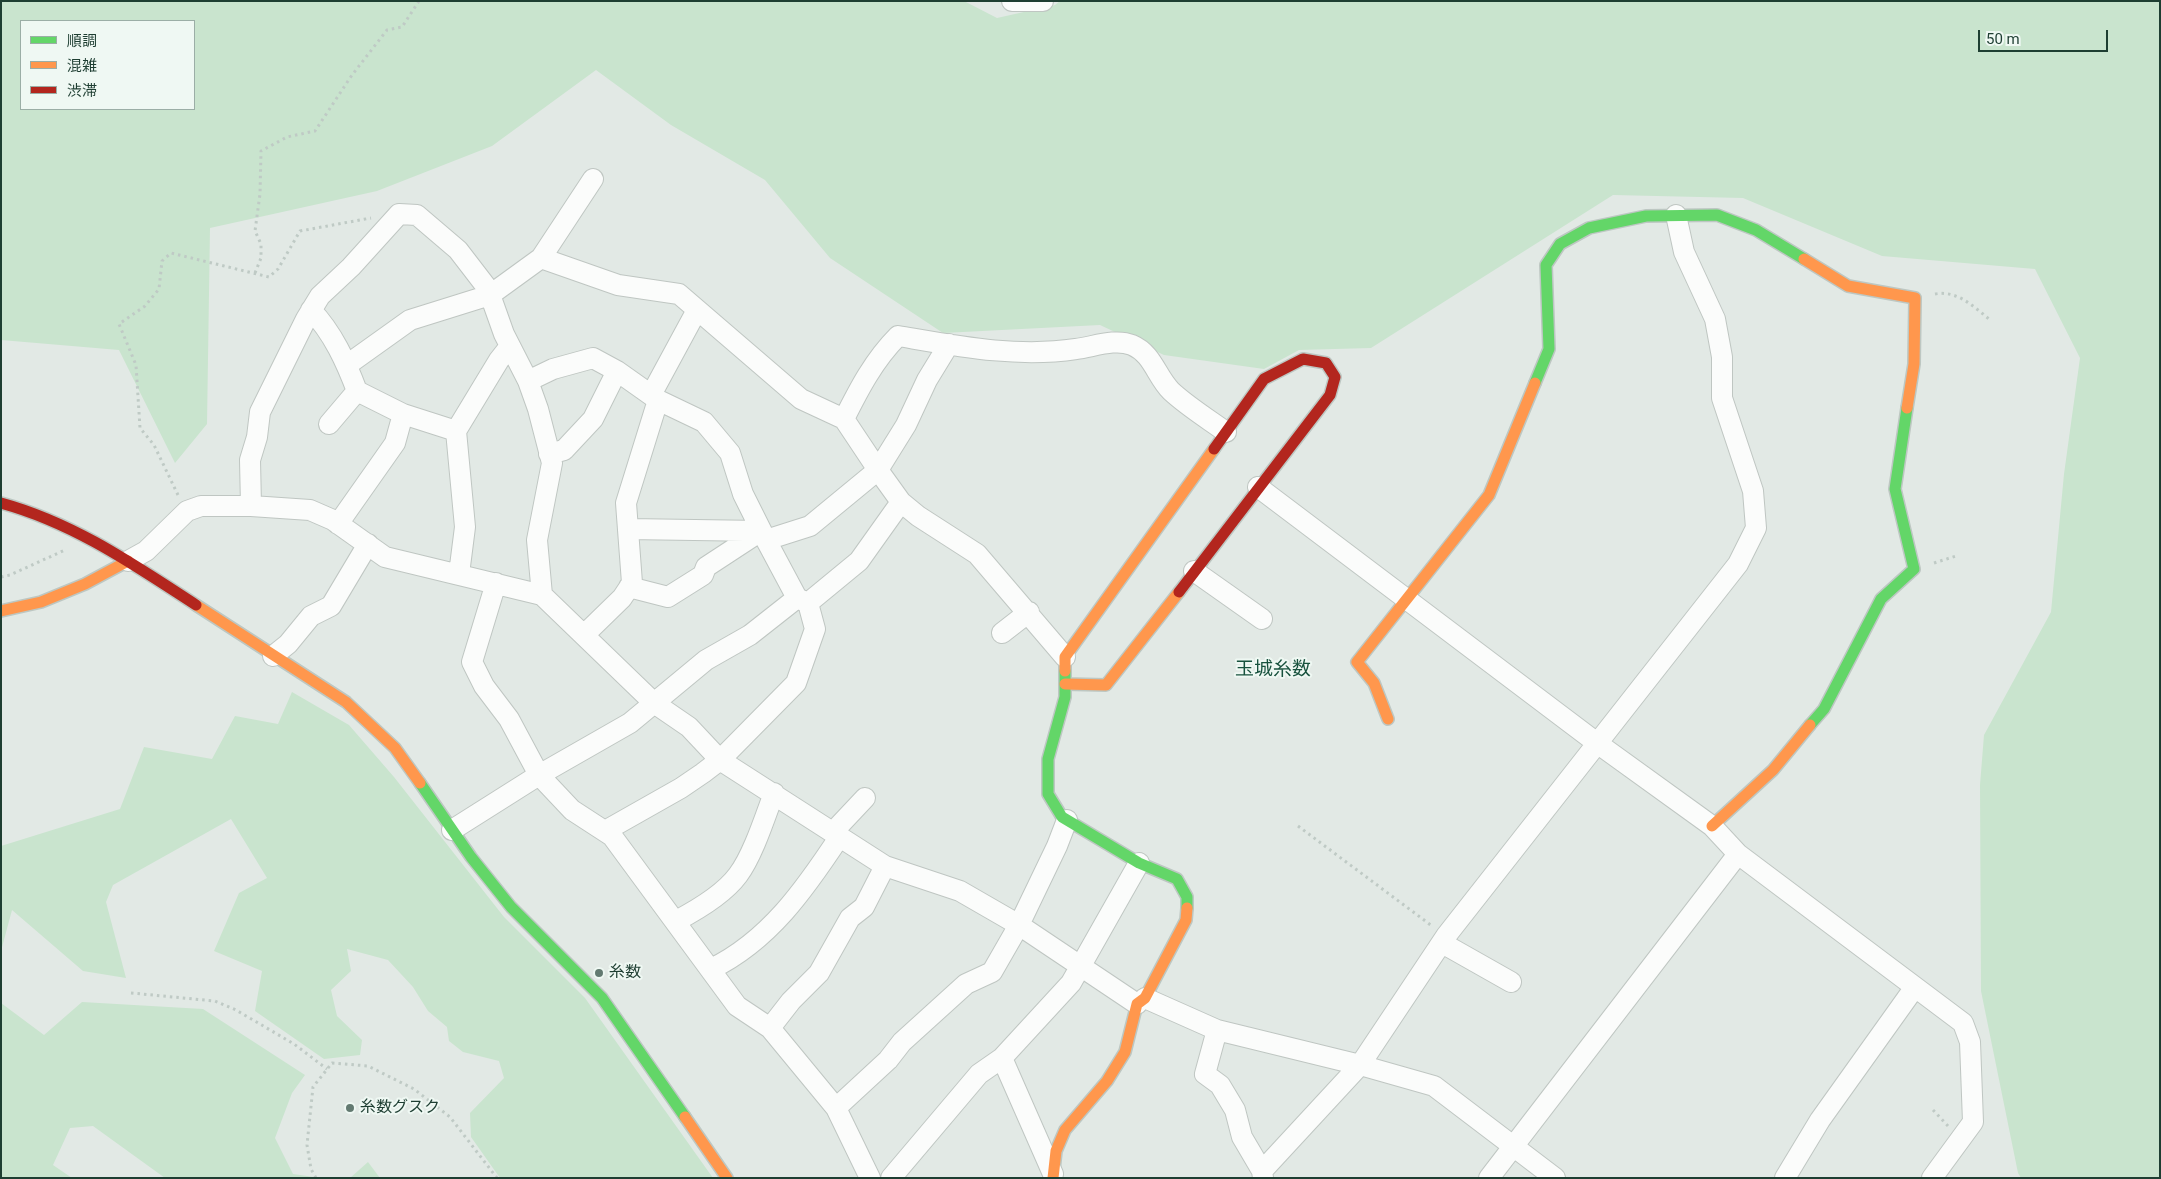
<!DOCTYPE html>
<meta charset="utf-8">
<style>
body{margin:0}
#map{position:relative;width:2161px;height:1179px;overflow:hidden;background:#e2e9e5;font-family:Roboto,"Noto Sans JP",sans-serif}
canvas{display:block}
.frame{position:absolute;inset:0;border:2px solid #1e3e32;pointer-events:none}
.legend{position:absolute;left:20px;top:20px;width:175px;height:90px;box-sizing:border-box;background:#eff8f3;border:1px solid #9baea6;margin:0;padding:6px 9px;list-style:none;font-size:15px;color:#1e3e32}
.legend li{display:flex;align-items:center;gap:10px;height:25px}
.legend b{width:25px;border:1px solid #9baea6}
.scale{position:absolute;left:1978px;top:30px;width:130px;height:22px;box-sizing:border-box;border:2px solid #1e3e32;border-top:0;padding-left:6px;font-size:15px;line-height:18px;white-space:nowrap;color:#1e3e32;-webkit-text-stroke:4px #eff8f3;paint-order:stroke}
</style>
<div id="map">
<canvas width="2161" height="1179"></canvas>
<div class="frame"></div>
<ul class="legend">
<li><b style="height:6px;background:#63d668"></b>順調</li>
<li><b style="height:6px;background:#ff974d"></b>混雑</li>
<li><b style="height:6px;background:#b3261e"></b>渋滞</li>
</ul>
<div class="scale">50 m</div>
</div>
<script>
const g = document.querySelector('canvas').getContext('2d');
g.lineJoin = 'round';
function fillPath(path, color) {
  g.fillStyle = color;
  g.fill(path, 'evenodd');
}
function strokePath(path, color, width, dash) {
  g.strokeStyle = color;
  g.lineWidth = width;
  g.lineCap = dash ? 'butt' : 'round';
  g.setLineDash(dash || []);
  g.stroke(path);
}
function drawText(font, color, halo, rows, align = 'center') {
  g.font = font + ' Roboto,"Noto Sans JP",sans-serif';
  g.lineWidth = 4;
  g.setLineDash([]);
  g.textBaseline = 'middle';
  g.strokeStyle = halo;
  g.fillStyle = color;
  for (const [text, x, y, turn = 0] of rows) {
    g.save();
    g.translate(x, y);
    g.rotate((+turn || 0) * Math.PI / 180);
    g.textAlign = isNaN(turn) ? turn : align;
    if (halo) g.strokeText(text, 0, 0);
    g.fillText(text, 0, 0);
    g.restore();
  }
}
fillPath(new Path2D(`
 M1,1H964L997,18L1055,5L1060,1H2160V1178H2021L2018,1173L1981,991L1980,785L1984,735L2051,612L2064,474L2080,358L2035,269L1882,256L1743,198L1613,195L1371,348L1299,350L1264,369L1164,355L1100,325L943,333L830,258L765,180L671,125L596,70L492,146L377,191L210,228L207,424L175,463L119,350L1,340ZM21,21H194V109H21Z
 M292,692L349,725L394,777L504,917L585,998L713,1178H500L471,1137L470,1113L504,1078L499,1061L463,1052L449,1041L447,1027L428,1011L413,987L388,960L347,949L351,971L331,990L337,1016L362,1040L360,1055L324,1059L255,1011L262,971L214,951L239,893L267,878L231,819L113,885L106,902L126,978L83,971L12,910L1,951V846L120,809L144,747L212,759L235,716L278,724Z
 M82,1002L203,1009L305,1075L292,1093L275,1138L293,1174L321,1178H165L93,1126L70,1128L53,1165L72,1178H1V1003L44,1035Z
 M368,1162L380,1178H350Z`), '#c9e4ce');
const street = new Path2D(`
 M1012,1H1043
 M541,258L618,285L679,294L801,399L844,419L878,470L906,425L927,380L949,344
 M311,310C333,333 346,362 357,391L403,414L456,431
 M347,365L410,320L490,295L541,258L593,179
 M528,381L553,369L593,358L617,371L658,400L704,422L730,453L743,494L766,540
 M651,395L697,310
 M844,419C859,389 874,360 898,336C957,346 1016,358 1076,349C1093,347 1115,338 1132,345C1153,354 1156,376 1171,391C1187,406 1208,419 1226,432
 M329,424L357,391
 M549,454L564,450L593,419L617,371
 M1258,487L1597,743L1712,826L1738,854L1963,1023L1970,1042L1973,1122L1932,1178
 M251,506L250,460L257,437L260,412L306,319L320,296L351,267L399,214L417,215L458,250L488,289L504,334L528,381L538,409L552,463L537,540L542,595
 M338,524L395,443L403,414
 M628,529L761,531
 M128,561L146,551L187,511L201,506H251L310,510L333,520L385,557L542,595L654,703L689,727L720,760L885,866L960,891L1019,925L1137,1004
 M1194,571L1262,619
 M459,574L465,527L456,431L499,360L510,346
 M629,587L668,597L703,575L706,567L761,531
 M797,598L750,635L706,660L630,723L539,775L572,810L612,836L737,1006L770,1028L836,1108L870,1178
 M808,603L797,598L766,540L810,526L878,470L901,502L918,516L977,554L1065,657
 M808,603L859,561L901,502
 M1002,633L1029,612
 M584,635L622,598L632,583L626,503L658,400
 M273,656L288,644L311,616L331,606L368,544
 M452,830L539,775L509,719L484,686L472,662L496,583
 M605,831L681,788L703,773L720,760L796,683L815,629L808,603
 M833,832L865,798
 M676,921C697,910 724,894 738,875C753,855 765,817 774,793
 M1442,943L1511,982
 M711,969C769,941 805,889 840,836
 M1145,998L1217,1030L1360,1065L1434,1086L1555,1178
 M770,1028L791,1001L819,973L850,918L864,907L885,866
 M1217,1030L1205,1074L1220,1085L1235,1110L1242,1137L1262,1171
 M1002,1058L1053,1174
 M836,1108L888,1060L902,1042L966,984L992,972L1019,925L1057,846L1067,820
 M891,1178L979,1074L1002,1058L1071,983L1139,863
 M1263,1178L1262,1171L1360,1065L1446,936L1738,564L1756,528L1753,491L1722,398V357L1715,319L1684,252L1676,215
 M1489,1178L1738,854
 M1785,1178L1820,1120L1915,987`);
const fast = new Path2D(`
 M1535,383L1549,349L1546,265L1560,244L1589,228L1646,216L1717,215L1756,230L1804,259
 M1065,671V697L1048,759V794L1062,817L1139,863L1177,879L1187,897V908
 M1810,725L1824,709L1881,599L1914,569L1895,489L1907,408
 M420,783L471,857L511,907L602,998L685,1117`);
const slow = new Path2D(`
 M1804,259L1848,286L1915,298L1914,364L1907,408
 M196,605L346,702L395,748L420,783
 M1,611L41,602L85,584L128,561
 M1065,671V657L1214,449
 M1065,684L1106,685L1179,592
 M1388,719L1374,683L1357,662L1489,495L1535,383
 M1712,826L1773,770L1810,725
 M685,1117L727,1178
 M1053,1178L1056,1151L1065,1130L1107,1081L1125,1052L1137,1004L1145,998L1186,920L1187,908`);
const jam = new Path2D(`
 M1,503C74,523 133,564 196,605
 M1179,592L1330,395L1335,377L1326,363L1303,359L1264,379L1214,449`);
strokePath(street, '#bfc6c2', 22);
strokePath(fast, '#bdc7c2', 14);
strokePath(slow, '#bdc7c2', 14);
strokePath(jam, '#bdc7c2', 14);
strokePath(new Path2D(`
 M255,273L261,258V244L255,231L260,194L261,151L287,137L315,131L352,75L387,30L402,27L419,1
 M1935,294C1957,290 1973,306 1989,319
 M178,495L154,445L140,428L136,365L119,324L145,306L159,289L162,261L171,253L269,277L278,269L300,231L371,218
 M1934,563L1956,556
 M1,577L10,575L65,550
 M1298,826L1432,926
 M131,993L215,1001L236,1010L294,1044L327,1069
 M1933,1110L1948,1126
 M316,1178L311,1169L307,1145L313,1087L332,1063L368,1066L414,1089L450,1117L497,1178`), '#bfcac5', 3, [2.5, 4]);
strokePath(street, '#fbfcfb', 20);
strokePath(fast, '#63d668', 11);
strokePath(slow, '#ff974d', 11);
strokePath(jam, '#b3261e', 11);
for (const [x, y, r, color] of [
 [599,973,5,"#637a71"],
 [350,1108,5,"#637a71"]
]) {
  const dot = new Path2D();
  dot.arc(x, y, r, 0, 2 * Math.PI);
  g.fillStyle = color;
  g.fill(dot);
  strokePath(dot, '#eff8f3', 2);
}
drawText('16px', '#1e3e32', '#eff8f3', [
 ["糸数",609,973],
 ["糸数グスク",360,1108]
], 'left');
drawText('19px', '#18523e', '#eff8f3', [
 ["玉城糸数",1273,670]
]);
</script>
